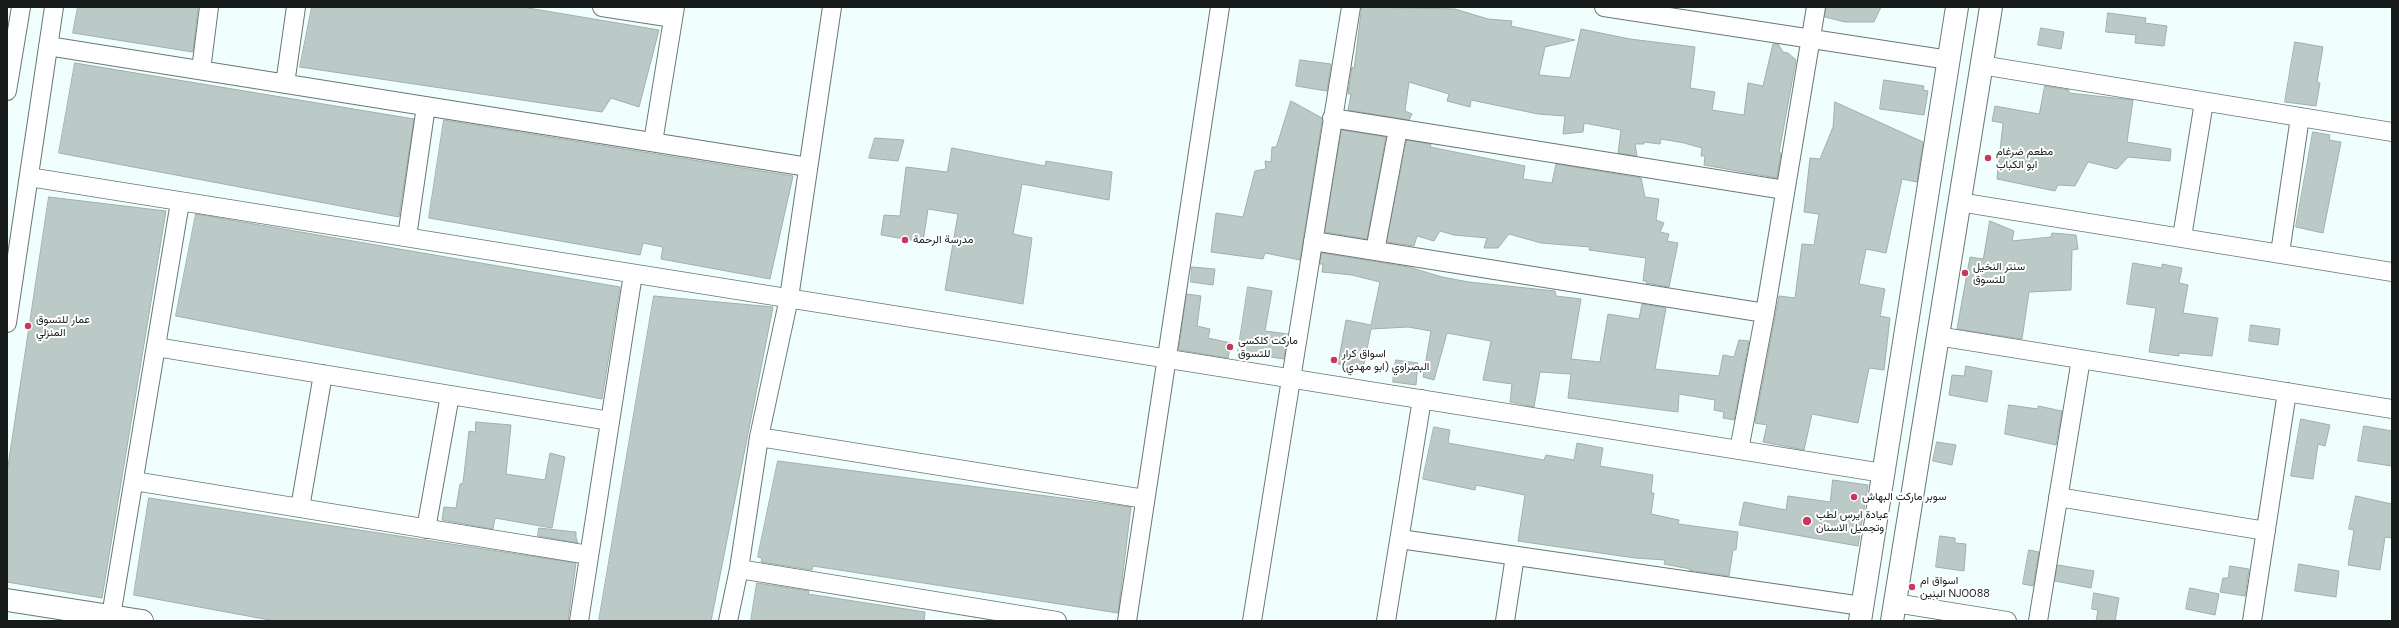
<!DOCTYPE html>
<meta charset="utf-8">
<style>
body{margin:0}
#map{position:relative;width:2399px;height:628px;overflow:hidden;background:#f0fefd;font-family:"DM Sans",sans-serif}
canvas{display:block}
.frame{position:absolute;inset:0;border:8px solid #171c1b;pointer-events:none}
</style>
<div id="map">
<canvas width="2399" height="628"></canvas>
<div class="frame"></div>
</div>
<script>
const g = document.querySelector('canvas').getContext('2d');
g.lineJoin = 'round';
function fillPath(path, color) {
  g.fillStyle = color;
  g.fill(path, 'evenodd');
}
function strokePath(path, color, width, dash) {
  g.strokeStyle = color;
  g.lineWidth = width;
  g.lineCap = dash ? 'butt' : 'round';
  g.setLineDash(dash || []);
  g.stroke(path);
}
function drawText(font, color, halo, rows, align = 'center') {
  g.font = font + ' "DM Sans",Vazirmatn,sans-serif';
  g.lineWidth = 4;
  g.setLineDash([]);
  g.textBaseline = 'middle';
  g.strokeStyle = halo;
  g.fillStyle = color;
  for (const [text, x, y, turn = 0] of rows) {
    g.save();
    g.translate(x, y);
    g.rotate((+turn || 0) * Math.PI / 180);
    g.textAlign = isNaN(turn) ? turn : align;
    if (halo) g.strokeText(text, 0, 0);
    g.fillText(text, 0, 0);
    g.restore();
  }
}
const building = new Path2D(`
 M78,7H198L193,52L73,33Z
 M312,7H522L659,30L639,107L611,98L602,112L300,67Z
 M1362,7L1455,9L1488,19L1512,21L1511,26L1575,40L1545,47L1539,75L1570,78L1581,29L1630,39L1695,47L1690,88L1715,92L1712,110L1744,115L1748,83L1763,86L1773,44H1778L1783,52L1788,53L1796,60L1779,153H1781L1777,178L1704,165L1705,156H1701L1702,148L1684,143L1661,139L1660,144L1644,142V144H1635L1637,156L1618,153L1621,130L1584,123L1583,132L1563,134L1565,116L1538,114L1471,100L1470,107L1447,101L1449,94L1409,82L1405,111L1412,114L1409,120L1348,110L1351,94H1348L1352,67L1354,68Z
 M1826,7H1881L1874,22H1845L1825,17Z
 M2108,13L2146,18L2145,23L2167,26L2164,46L2135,43L2136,35L2106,32Z
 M2041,28L2064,32L2061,49L2038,45Z
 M2295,42L2323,47L2317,82L2320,83L2316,106L2285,102Z
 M1300,60L1331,64L1327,91L1296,86Z
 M75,63L414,119L399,217L59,153Z
 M1884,80L1924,86L1923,90L1928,91L1924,115L1880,109Z
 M2045,86L2069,90V93L2133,100L2127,142L2171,149L2170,161L2128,157L2117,169L2088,162L2075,186L2058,185L2055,191L1997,179L2003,123L1992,121L1995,106L2039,114Z
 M1291,101L1322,118V121L1300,260L1265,253L1263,259L1211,252L1216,213L1243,217L1255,171L1266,169L1265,161L1271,162L1272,147H1276Z
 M1835,102L1923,142L1917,182L1902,179L1886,253L1866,249L1859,284L1885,289L1880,316L1890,318L1884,370L1869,368L1858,423L1812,414L1804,450L1763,442L1767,425L1755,423L1779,296L1795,298L1802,244L1814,245L1819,214L1804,212L1810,158L1820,159L1833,127Z
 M444,120L793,176L770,279L661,259L663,247L643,243L640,255L429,218Z
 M1342,130L1386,137L1367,239L1325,232Z
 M2313,132L2330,135L2329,140L2341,142L2323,233L2296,227Z
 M875,138L904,140L898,161L869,158Z
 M1407,140L1431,144L1430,147L1525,166L1523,179L1552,183L1556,164L1641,178L1645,197L1659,199L1656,220L1664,223L1660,232L1669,234L1667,241L1678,243L1669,287L1646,283L1647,281H1643L1646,258L1589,250L1590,247L1541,243L1509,234L1498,248H1484L1487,238L1454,235L1440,231L1434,241L1417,236L1414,246L1387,242Z
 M952,148L1045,166L1046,161L1112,172L1109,200L1022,184L1013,234L1032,238L1023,304L945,290L958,214L928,209L923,242L881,235L884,215L900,216L906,167L947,172Z
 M49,197L166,211L102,598L7,582V473Z
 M196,214L620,287L602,399L176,316Z
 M1990,221L2014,231L2012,241L2051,237L2052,233L2076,235L2078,249L2072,250L2071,290L2029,292L2022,339L1957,329L1970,257L1983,259Z
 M1322,253L1409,267L1442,277L1469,282L1555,291L1556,296L1581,299L1571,359L1600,362L1608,314L1639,319L1642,304L1666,308L1655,369L1719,376L1723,355L1734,357L1739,340L1749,341L1734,420L1723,418L1724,412L1714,410L1715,400L1679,394L1678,412L1568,398L1571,374L1540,372L1534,407L1510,402L1512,384L1483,380L1491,341L1447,333L1434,380L1423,377L1431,331L1408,327L1371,329L1363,369L1338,364L1346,320L1371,325L1380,282L1352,275L1322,272L1323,264H1320Z
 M2133,263L2162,268V264L2182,268L2179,283L2188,285L2183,313L2218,318L2212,356L2179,353V356L2149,352L2156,308L2127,304Z
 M1192,267L1215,269L1213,285L1191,282Z
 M1248,287L1272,291L1265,331L1288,334L1284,359L1238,352Z
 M1187,294L1201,296L1197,326L1210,329L1208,338L1231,343L1228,358L1179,350Z
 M654,296L773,307L711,621H599Z
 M2251,325L2280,329L2278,345L2249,341Z
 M1396,360L1418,363L1416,385L1393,382Z
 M1966,366L1992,371L1987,402L1949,395L1952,375L1964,376Z
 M2009,405L2038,409V406L2062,411L2056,445L2005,434Z
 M2301,419L2330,425L2325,446L2318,444L2313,479L2291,476Z
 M476,422L511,425L506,474L545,480L550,453L565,457L552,528L495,518L493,529L442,520L444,507L456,508L460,484L463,483L469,431L475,432Z
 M2364,426L2392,431V466L2358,461Z
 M1434,427L1450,430L1448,443L1544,460L1546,455L1574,460L1577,443L1603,448L1600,466L1653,475L1651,493H1654L1651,514L1679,520L1678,524L1738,532L1736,550H1733L1729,576L1689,570L1690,569L1664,564L1665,560L1635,558L1518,541L1525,495L1476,485L1475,490L1423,479Z
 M1937,442L1956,445L1952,465L1933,461Z
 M778,461L1131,507L1118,613L813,566L812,570L761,562L762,558L758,557Z
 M1833,480L1868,485L1858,546L1739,525L1744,502L1786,510L1788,496L1830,502Z
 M2356,496L2392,504V538L2385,537L2380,570L2348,565L2354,530L2349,529Z
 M149,498L576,563L568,621H275L134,595Z
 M539,528L576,532V538L578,543L538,536Z
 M1940,536L1955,538V543L1966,544L1964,571L1936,567Z
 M2029,550L2039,552L2033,586L2023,584Z
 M2299,564L2339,571L2336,597L2295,591Z
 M2058,565L2094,571L2091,588L2055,581Z
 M2230,566L2249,569L2245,596L2220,592L2223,578H2228Z
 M757,583L809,591L808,594L925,612L924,621H751Z
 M2190,588L2219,594L2215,615L2186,609Z
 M2094,593L2119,598L2115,621H2096L2098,610L2092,609Z`);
fillPath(building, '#bbc9c7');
strokePath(building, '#a2afad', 1);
const minor = new Path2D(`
 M602,7L673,18
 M1604,7L1949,60
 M48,46L808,167
 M1981,65L2392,132
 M201,70L209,7
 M285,84L296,7
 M7,91L21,7
 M1332,118L1785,190
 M653,142L675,7
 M29,177L1883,473
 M1959,202L2392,272
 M407,237L426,106
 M2182,237L2204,102
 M1313,241L1765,313
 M1375,251L1398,129
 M2280,253L2300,117
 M7,323L54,7
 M1937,336L2392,409
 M156,347L610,421
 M759,437L1145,499
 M1739,450L1765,313L1816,7
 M134,481L589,555
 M2058,497L2266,531
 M300,508L323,374
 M426,529L450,395
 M1400,539L1862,606
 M739,569L1057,621
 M1895,603L2007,621
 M111,616L180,202
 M579,621L633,274
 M728,621L739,569L759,437L789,298L832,7
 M1127,621L1220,7
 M1252,621L1351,7
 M1386,621L1422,399
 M1505,621L1515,556
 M2038,621L2081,359
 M2252,621L2287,392`);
const tertiary = new Path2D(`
 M7,600L142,621
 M1860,621L1957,7
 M1892,621L1991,7`);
strokePath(minor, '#6b7776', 20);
strokePath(tertiary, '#6b7776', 24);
strokePath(minor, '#fff', 18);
strokePath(tertiary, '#fff', 22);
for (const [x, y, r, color] of [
 [1988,158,4,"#c7385f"],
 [905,240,4,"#c7385f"],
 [1965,273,4,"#c7385f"],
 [28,326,4,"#c7385f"],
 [1230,347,4,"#c7385f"],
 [1334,360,4,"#c7385f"],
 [1854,497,4,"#c7385f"],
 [1807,521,5,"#c7385f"],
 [1912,587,4,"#c7385f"]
]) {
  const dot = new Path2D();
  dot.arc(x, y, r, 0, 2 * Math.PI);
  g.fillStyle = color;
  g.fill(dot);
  strokePath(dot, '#fff', 1.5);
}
drawText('11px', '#171c1b', '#fff', [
 ["مطعم ضرغام",1996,152],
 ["ابو الكباب",1996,165],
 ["مدرسة الرحمة",913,240],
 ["سنتر النخيل",1973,267],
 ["للتسوق",1973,280],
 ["عمار للتسوق",36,320],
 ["المنزلي",36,333],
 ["ماركت كلكسي",1238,341],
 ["للتسوق",1238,354],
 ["اسواق كرار",1342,354],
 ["البصراوي (ابو مهدي)",1342,367],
 ["سوبر ماركت البهاش",1862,497],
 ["عيادة ايرس لطب",1816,515],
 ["وتجميل الاسنان",1816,528],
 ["اسواق ام",1920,581],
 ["البنين NJ0088",1920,594]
], 'left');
</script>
